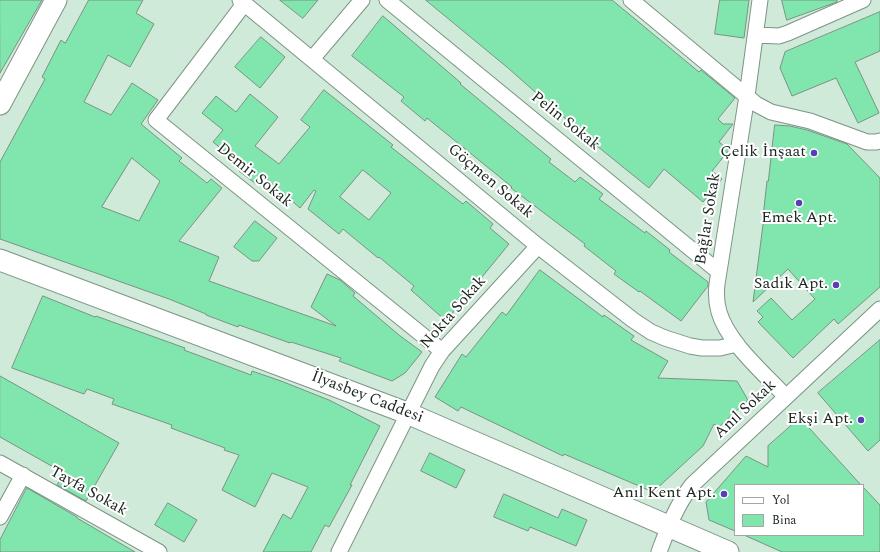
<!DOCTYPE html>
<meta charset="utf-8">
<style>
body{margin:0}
#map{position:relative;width:880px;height:552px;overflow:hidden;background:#d0ead9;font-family:Spectral,serif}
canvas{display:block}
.legend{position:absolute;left:734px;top:484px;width:130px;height:52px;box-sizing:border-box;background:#fff;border:1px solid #a4a8a5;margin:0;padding:5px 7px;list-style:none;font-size:12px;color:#1b251f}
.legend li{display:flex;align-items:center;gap:8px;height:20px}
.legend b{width:20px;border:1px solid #a4a8a5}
</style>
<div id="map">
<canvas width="880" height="552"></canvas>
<ul class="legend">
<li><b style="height:5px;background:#fff"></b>Yol</li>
<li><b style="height:11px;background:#80e6ad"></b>Bina</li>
</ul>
</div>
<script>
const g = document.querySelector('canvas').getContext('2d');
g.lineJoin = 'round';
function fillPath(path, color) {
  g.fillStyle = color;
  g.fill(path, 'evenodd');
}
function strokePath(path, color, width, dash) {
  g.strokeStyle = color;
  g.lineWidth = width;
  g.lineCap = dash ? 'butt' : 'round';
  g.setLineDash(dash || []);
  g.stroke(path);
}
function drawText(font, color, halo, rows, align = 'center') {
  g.font = font + ' Spectral,serif';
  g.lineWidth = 4;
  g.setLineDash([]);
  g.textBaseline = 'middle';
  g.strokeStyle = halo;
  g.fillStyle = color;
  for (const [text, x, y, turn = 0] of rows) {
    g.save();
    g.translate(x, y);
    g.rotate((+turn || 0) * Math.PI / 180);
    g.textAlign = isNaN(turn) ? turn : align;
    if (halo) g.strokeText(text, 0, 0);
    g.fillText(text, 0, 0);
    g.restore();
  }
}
const building = new Path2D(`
 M0,0H42L0,73Z
 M89,0H143L136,13L154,24L130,67L108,55L84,102L111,115L132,83L158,100L141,124L182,158L179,161L207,183L211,179L222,188L179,241L219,257L209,281L336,326L311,307L327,274L340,280L355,293L353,296L399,335L422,352L405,373L392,381L339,361L341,358L291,342L290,343L239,325L238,327L206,315V314L169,299L0,239V162L45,79L42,77L61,40L65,43ZM132,158L160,181L139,221L102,207Z
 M280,0H318L303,18Z
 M426,0H612L699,72L701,70L735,98L718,119L723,124H733L719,142L729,150L712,171L722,179L703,202L664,169L649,188L592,142L593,141L560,114L508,68Z
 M720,0H749L744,38L715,34Z
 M782,0H837V2L787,20Z
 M880,12V51L855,62L879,113L858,123L836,78L792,96L780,68L785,52Z
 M383,16L461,83L460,84L551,159L549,162L575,182L580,177L603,194L599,199L645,233L646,231L670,250L669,252L708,282V286L681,321L640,291L639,292L614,274L616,271L584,246L585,244L511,188L512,187L427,118L425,121L401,101L404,97L352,56Z
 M261,37L285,57L260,88L235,67Z
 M324,90L393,145L391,147L463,204L466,201L493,224L490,228L509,244L446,321L411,290L414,286L379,257L378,258L343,229L339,234L308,209L316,191L314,190L300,208L262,175L256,184L239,171L243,166L213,142L223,130L202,113L216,96L236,112L250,94L278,117L255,146L279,164L310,127L301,120ZM363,170L391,193L369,220L340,197Z
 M775,125L790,126L807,130L847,144L880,178V287L838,324L834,319L793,358L758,322L763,317L757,311L771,298L792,320L815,299L788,269L753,302L764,217H763L767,181H768Z
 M255,221L277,238L259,261H252L234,247Z
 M540,270L603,317L604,315L634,336L631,340L668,361L658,378L737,381L748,400L719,427L714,424L703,446L653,492L564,454L563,456L461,407L458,411L435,397L462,354L466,357L502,312L506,315Z
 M43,296L95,317L96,316L185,348L184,350L251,375L252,371L281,381L329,400L380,426L350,485H352L329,527L325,525L311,552H263L283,514L291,519L308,487L272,473L255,507L222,490L239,455L224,450L225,448L171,428L172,425L112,404L114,399L87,389L84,394L12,368Z
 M880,340V440L868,451L818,393Z
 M0,376L119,443L86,501L57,485L64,473L0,437Z
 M800,418L861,485H735V531L709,520L706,502L746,456L768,467V446Z
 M430,453L465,470L456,488L421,471Z
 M863,487L880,505V552H782L744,535H863Z
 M27,488L77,517V518L135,552H0V540Z
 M504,494L558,518L562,509L587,520L576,546L530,527L528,531L494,517Z
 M168,503L197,520L184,542L155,525Z`);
fillPath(building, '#80e6ad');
strokePath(building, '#7a9283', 1);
const street = new Path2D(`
 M240,0L538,246L633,320L651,332L665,338L690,346L702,348H720L737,344
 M387,0L719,272
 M631,0L756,104L771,112L810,121L867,142H876L880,141
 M760,0L747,96L717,284C716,293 716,302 719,312C728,343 764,373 786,397
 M244,4L156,120L442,351
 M756,35L779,36L788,33L863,0
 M312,59L362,0
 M0,463L159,552
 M0,517L23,475
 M339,552L432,366L442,351L538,246
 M659,552C668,528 676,506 692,485L880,309`);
const secondary = new Path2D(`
 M0,104L56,0
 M0,260L407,413L728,552`);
strokePath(street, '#7c9485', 17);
strokePath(secondary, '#7c9485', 23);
strokePath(street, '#fff', 15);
strokePath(secondary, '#fff', 21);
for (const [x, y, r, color] of [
 [814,153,4,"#593eb6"],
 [799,203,4,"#593eb6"],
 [836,285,4,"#593eb6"],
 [861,420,4,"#593eb6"],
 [724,494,4,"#593eb6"]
]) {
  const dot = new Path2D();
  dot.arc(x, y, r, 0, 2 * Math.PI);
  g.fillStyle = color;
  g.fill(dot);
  strokePath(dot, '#fff', 1.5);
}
drawText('16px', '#1b251f', '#fff', [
 ["Pelin Sokak",565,122,39],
 ["Demir Sokak",254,176,39],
 ["Göçmen Sokak",490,182,40],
 ["Bağlar Sokak",709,219,-81],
 ["Nokta Sokak",454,313,-49],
 ["İlyasbey Caddesi",367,398,21],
 ["Anıl Sokak",746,410,-43],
 ["Tayfa Sokak",88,492,29]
]);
drawText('16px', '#1b251f', '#fff', [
 ["Çelik İnşaat",806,153],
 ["Emek Apt.",799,219,"center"],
 ["Sadık Apt.",828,285],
 ["Ekşi Apt.",853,420],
 ["Anıl Kent Apt.",716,494]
], 'right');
</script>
